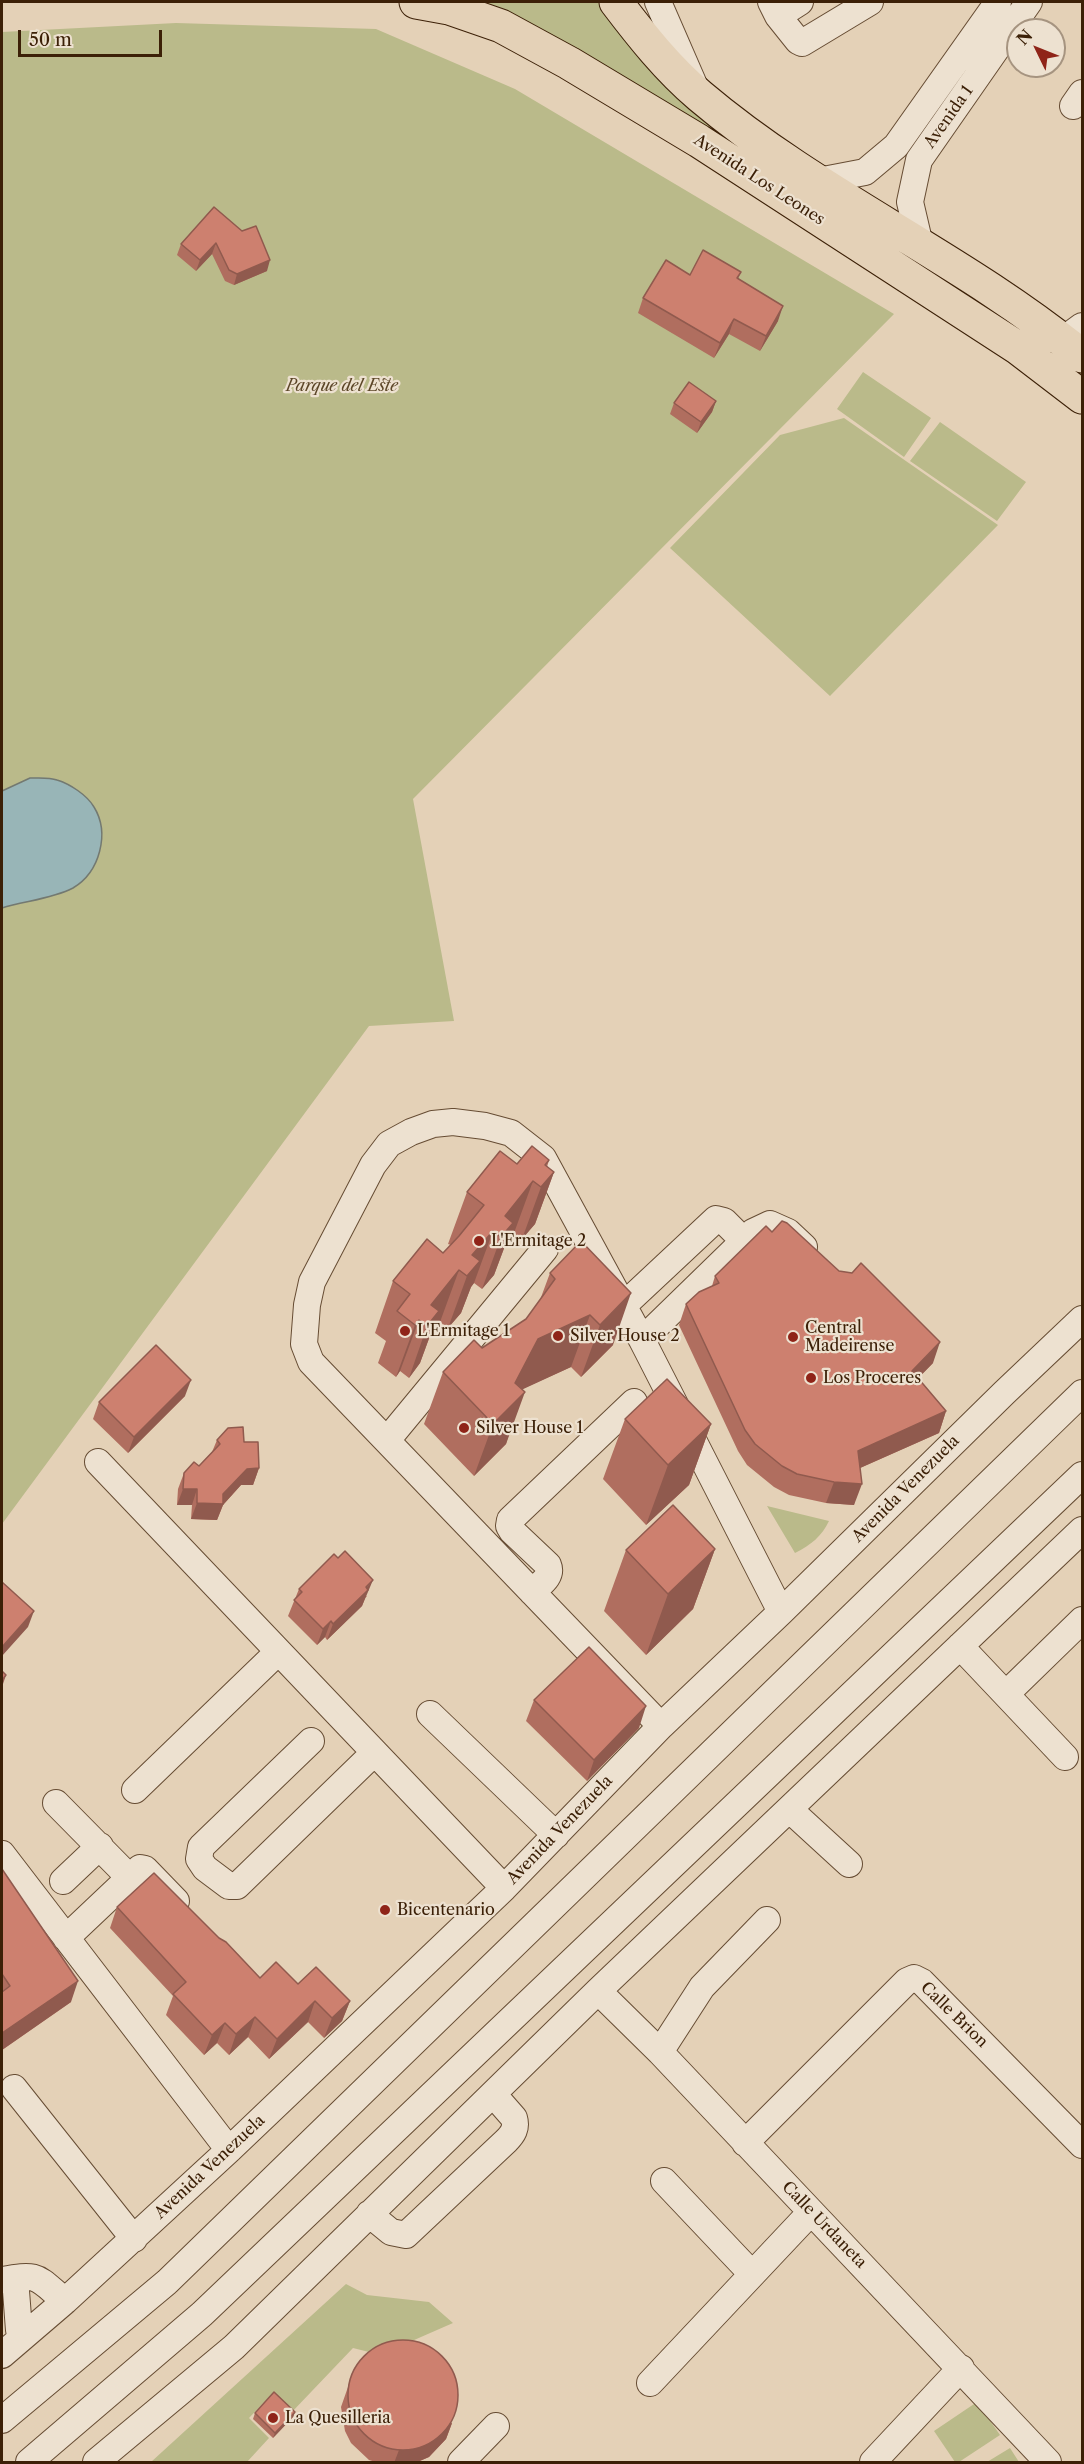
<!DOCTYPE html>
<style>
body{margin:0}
#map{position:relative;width:1084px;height:2464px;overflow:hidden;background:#e4d1b7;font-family:"Libre Caslon Text",serif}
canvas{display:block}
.frame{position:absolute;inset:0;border:3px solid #3c2007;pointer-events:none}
.north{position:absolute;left:1006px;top:18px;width:60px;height:60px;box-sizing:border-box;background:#ede1d0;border:2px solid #a69480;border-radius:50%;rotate:313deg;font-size:16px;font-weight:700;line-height:24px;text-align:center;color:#3c2007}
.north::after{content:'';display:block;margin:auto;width:21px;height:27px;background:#8f2418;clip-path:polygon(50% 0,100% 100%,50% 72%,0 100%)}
.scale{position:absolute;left:18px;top:30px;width:144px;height:27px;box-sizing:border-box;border:3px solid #3c2007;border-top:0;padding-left:8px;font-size:18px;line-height:21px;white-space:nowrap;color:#3c2007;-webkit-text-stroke:4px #ede1d0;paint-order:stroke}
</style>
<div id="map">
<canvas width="1084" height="2464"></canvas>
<div class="frame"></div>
<div class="north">N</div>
<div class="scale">50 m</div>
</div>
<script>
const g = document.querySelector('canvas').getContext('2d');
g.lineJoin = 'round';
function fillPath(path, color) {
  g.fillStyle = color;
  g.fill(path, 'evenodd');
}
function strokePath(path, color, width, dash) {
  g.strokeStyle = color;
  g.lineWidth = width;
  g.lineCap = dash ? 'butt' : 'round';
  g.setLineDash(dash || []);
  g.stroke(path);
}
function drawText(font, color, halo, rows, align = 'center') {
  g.font = font + ' "Libre Caslon Text",serif';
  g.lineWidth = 4.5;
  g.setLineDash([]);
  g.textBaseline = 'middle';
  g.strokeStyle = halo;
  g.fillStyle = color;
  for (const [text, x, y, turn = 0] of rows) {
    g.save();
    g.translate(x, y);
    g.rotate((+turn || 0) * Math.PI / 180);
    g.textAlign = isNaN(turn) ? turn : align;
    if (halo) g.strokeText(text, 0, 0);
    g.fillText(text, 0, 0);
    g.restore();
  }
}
fillPath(new Path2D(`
 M462,2H598L689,104L774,168Z
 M176,23L376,29L515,89L894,314L413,799L454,1021L369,1026L2,1524V32Z
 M863,372L931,418L904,457L837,409Z
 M844,418L998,525L830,696L670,548L780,435Z
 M940,422L1026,482L997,521L910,461Z
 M767,1506L829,1521C822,1536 811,1545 795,1553Z
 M346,2284L367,2295L429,2302L453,2323L389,2351L373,2353L353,2348L291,2413L271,2395L249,2418L269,2438L247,2462H151Z
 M977,2402L1000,2435L959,2462H955L934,2431Z
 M1010,2448L1019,2462H987Z`), '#baba8a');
const water = new Path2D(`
 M30,778C38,778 49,777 57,780C70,784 87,795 94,807C110,833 100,872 73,888C52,899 24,901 2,908V791Z`);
fillPath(water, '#98b5b7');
strokePath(water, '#737971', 1.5);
const minor = new Path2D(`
 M658,2L695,87
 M771,2L778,16L800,2
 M778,16L798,41L802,43L870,2
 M1073,106L1082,93
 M818,181L865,172L896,146L998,2
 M920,245L910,202L919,160L1029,2
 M1063,340L1082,326
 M623,1306L716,1219L724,1221L744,1241
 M642,1340L753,1232L770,1224L788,1232L804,1247
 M388,1439L545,1249
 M98,1462L504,1888
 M532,1592C540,1584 553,1577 548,1565L512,1531L509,1526L510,1520L634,1402
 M960,1646L1065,1757
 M1006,1694L1082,1620
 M430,1714L556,1835
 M661,1726L311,1362L304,1344L307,1305L312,1282L373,1165L389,1144L411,1132L433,1124L453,1122L485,1126L511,1133L543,1158L642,1340L781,1612
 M311,1741L201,1847L199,1859L205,1868L229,1886H237L374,1753
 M135,1790L278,1652
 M56,1803L130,1878
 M789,1809L849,1864
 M2,1854L229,2150
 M63,1881L100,1846
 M66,1938L140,1868L145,1869L176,1901
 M598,1991L660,2052L1048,2462
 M660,2052L702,1987L767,1920
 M14,2088L134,2239
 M745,2143L907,1981L914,1978L922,1982L1082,2145
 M664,2181L752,2274
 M369,2214L391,2232L406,2235L506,2141C513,2134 517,2128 514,2118L493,2094
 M15,2278L19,2330
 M2,2280C40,2273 36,2277 65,2301
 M2,2355L65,2301L229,2150L504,1888L661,1726L781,1612L1004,1393L1082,1319
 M650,2383L811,2212
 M2,2420L167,2282L1082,1393
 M29,2462L202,2314L1082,1475
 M96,2462L234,2347L598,1991L1082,1530
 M461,2462L496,2426
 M873,2462L961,2368`);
const major = new Path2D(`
 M416,2L449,8L501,26L569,63L699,141L1018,348L1082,397
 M616,2C641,35 668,69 700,96C818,196 963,258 1082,356`);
strokePath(minor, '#664c33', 28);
strokePath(major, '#3c2007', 35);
strokePath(minor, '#ede1d0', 26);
strokePath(major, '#e4d1b7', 33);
fillPath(new Path2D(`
 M214,207L267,271L234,285L225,281L212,254L196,271L177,255L181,244Z
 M741,272L738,279L778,321L760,351L729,334L714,358L638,313L643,298L690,275Z
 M716,401L712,412L697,433L670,414L674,403Z
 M549,1160L547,1167L554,1172L535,1224L522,1239L514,1233L506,1243L494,1275L482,1289L474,1283L471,1287L461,1313L448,1328L440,1322L431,1333L420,1363L409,1378L400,1371L396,1377L378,1363L386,1341L375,1333L393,1281L443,1253L451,1245L448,1244L467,1192L517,1164Z
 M772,1232L933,1363L918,1378L946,1411L939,1433L860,1468L854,1505L826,1503L789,1495L774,1487L747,1465L738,1451L679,1325L686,1304L712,1286L715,1276Z
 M581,1241L613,1345L581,1377L571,1367L522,1389L506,1444L474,1476L424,1424L443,1372L482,1348L526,1319L540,1300L550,1273Z
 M185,1396L128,1453L93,1419L99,1402Z
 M625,1419L711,1424L689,1485L646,1525L603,1479Z
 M217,1440L244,1442L259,1468L253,1485H241L223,1505L217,1520L191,1519L192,1505H177L178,1489L184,1473L199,1466L212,1452Z
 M715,1549L693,1609L646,1655L604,1611L626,1550Z
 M299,1589L367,1596L365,1598L362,1606L327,1640L325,1637L317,1645L288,1616Z
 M534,1700L639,1728L587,1781L526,1721Z
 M2,1869L71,2002L2,2050Z
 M117,1907L219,1938L260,1978L298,1984L350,2001L342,2021L324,2038L308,2022L269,2059L248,2037L229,2055L217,2043L204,2055L166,2015L173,1996L110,1928Z
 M355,2367L452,2423L446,2439L429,2457L415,2463H379L369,2460L351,2443L345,2431L341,2407Z
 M295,2412L293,2417L273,2438L253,2419L255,2413Z`), '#b06e5f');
fillPath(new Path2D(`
 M216,243L212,254L196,271L200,260Z
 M270,260L267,271L234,285L237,274Z
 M783,306L778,321L760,351L766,336Z
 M734,319L729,334L714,358L720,343Z
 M716,401L712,412L697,433L701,422Z
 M554,1172L535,1224L522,1239L541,1187Z
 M533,1181L514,1233L506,1243L494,1275L482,1289L501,1237L505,1216Z
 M493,1231L474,1283L471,1287L461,1313L448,1328L467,1276L472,1255Z
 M459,1270L440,1322L431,1333L420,1363L409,1378L427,1326L431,1305Z
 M631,1293L613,1345L581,1377L600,1325Z
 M590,1315L571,1367L519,1391L525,1392L506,1444L474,1476L493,1424L538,1339Z
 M419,1320L400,1371L396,1377L415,1325Z
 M940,1342L933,1363L904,1393L912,1371Z
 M191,1380L185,1396L128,1453L134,1437Z
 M946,1411L939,1433L851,1472L858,1451Z
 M711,1424L689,1485L646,1525L668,1465Z
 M259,1468L253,1485H241L223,1505L217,1520L191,1519L197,1503L223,1494L247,1469Z
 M834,1482L862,1484L854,1505L826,1503Z
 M183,1489H197L192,1505H177Z
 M715,1549L693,1609L646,1655L668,1594Z
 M373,1580L362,1606L327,1640L333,1624Z
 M34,1611L28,1627L2,1656V1647Z
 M331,1621L325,1637L317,1645L323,1629Z
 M6,1675L2,1687V1680Z
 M646,1706L639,1728L587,1781L594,1760Z
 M78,1981L71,2002L2,2050V2033Z
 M315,2001L308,2022L269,2059L277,2039Z
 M350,2001L342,2021L324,2038L332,2018Z
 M255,2017L248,2037L229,2055L236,2034Z
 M225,2023L217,2043L204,2055L212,2035Z
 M295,2412L293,2417L273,2438L275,2433Z
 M452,2423L446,2439L429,2457L415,2463H394L399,2450Z`), '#905a4e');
const building = new Path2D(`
 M214,207L242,231L256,226L270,260L237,274L229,270L216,243L200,260L181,244Z
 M703,250L741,272L737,278L783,306L766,336L734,319L720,343L643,298L666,260L690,275Z
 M689,382L716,401L701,422L674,403Z
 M532,1146L549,1160L545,1165L554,1172L541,1187L533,1181L505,1216L513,1223L501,1237L493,1231L472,1255L480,1261L467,1276L459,1270L431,1305L439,1311L427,1326L419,1320L415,1325L397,1311L410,1294L393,1281L427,1239L443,1253L459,1236L484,1205L467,1192L500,1151L517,1164Z
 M782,1221L787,1223L839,1271L852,1273L861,1263L940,1342L912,1371L946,1411L858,1451L862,1484L834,1482L797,1474L782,1466L755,1444L745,1430L686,1304L699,1292L719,1283L715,1276L766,1226L772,1232Z
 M581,1241L631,1293L600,1325L590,1315L538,1339L515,1383L525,1392L493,1424L443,1372L474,1340L482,1348L526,1319L555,1279L550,1273Z
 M156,1345L191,1380L134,1437L99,1402Z
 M667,1379L711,1424L668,1465L625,1419Z
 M243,1427L244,1442H258L259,1468L247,1469L223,1494V1504L197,1503V1489H183L184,1473L194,1462L199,1466L220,1444L217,1440L228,1428Z
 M673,1505L715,1549L668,1594L626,1550Z
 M345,1551L373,1580L366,1587L368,1590L333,1624L331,1621L323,1629L294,1600L302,1592L299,1589L334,1554L338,1558Z
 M2,1582L34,1611L2,1647Z
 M589,1647L646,1706L594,1760L534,1700Z
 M2,1671L6,1675L2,1680Z
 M2,1869L78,1981L2,2033V1992L10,1986L2,1974Z
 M154,1873L219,1938L226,1942L260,1978L276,1962L298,1984L316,1967L350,2001L332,2018L315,2001L277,2039L255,2017L236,2034L225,2023L212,2035L173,1994L186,1982L117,1907Z
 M348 2395a55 55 0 1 1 110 0a55 55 0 1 1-110 0Z
 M274,2392L295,2412L275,2433L255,2413Z`);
fillPath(building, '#cd806f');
strokePath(building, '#905a4e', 1.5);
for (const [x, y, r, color] of [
 [479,1241,6,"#8f2418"],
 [405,1331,6,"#8f2418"],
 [558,1336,6,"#8f2418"],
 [793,1337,6,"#8f2418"],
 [811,1378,6,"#8f2418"],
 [464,1428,6,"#8f2418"],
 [385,1910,6,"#8f2418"],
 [273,2418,6,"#8f2418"]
]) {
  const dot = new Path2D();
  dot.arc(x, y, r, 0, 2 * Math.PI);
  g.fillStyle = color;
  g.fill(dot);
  strokePath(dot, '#ede1d0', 2);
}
drawText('16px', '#3c2007', '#ede1d0', [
 ["Avenida 1",949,117,-55],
 ["Avenida Los Leones",759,180,33],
 ["Avenida Venezuela",906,1489,-45],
 ["Avenida Venezuela",560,1830,-46],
 ["Calle Brion",954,2015,44],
 ["Avenida Venezuela",210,2167,-43],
 ["Calle Urdaneta",824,2225,46]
]);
drawText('italic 16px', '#5c4628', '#ede1d0', [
 ["Parque del Este",342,386]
]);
drawText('16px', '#3c2007', '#ede1d0', [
 ["L'Ermitage 2",491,1241],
 ["Central",805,1328],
 ["Madeirense",805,1346],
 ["L'Ermitage 1",417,1331],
 ["Silver House 2",570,1336],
 ["Los Proceres",823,1378],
 ["Silver House 1",476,1428],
 ["Bicentenario",397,1910],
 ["La Quesilleria",285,2418]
], 'left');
</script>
